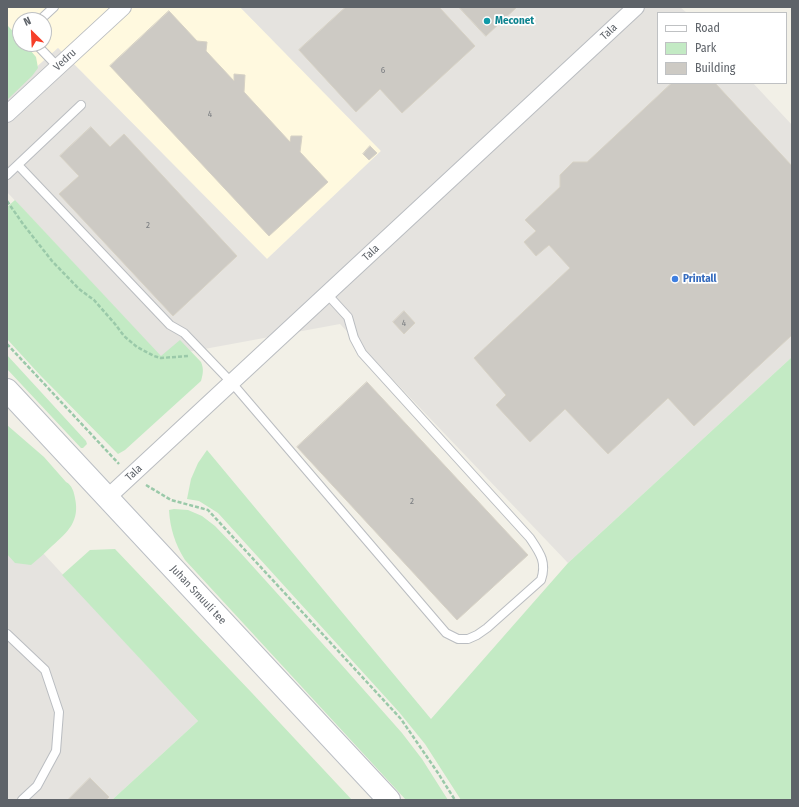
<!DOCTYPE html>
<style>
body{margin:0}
#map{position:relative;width:799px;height:807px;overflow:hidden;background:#f2f0e7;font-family:"Fira Sans Condensed",sans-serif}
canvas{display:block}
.frame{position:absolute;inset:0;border:8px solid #5e6369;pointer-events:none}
.legend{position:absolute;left:657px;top:12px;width:130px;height:72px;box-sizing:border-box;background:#fff;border:1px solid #bfc1c3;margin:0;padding:5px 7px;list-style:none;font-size:12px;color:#5e6369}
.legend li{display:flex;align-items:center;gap:8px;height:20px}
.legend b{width:20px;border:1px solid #bfc1c3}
.north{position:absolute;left:12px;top:12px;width:40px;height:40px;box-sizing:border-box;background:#fff;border:1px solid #bfc1c3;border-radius:50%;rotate:336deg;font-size:11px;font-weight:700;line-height:16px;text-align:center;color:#5e6369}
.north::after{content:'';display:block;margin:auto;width:14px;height:18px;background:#f63f29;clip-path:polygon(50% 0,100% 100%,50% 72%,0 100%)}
</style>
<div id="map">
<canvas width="799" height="807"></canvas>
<div class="frame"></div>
<ul class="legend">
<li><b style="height:5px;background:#fff"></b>Road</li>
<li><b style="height:11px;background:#c3eac4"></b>Park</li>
<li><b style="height:11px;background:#cdcac4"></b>Building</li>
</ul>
<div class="north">N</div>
</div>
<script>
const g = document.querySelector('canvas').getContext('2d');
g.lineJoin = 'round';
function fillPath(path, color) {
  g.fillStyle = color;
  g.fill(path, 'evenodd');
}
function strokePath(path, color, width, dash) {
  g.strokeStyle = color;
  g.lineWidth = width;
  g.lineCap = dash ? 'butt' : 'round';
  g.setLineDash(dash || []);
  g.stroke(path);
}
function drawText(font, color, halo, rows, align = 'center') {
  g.font = font + ' "Fira Sans Condensed",sans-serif';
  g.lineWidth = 3.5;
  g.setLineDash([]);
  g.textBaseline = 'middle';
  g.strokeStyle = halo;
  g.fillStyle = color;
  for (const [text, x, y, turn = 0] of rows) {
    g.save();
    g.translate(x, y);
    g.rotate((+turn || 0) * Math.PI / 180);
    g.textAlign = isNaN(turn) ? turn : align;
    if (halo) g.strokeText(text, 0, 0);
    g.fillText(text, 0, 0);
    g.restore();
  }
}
fillPath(new Path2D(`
 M7,7H240L381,151L267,259L58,48L7,93ZM20,20H44V44H20Z`), '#fff9df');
fillPath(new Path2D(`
 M240,7H680L687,13H658V83H753L792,125V357L568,563L340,324L161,357L7,192V93L58,48L267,259L381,151Z
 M7,514L198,721L112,800H7Z`), '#e5e3df');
fillPath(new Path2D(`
 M7,26H8L20,39V44H25L36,57L38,68L32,76L7,100Z
 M15,200L161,356L180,340L201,362C204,369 203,374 201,381L125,450L118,454L40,375L7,339V207Z
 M7,355L86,441L87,444L83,448H81L7,369Z
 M792,357V800H461L425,744L399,712L218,513L199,501L187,499L191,479L198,463L207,450L431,719L568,563Z
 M7,425L44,457L66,482C72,485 74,492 75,498C80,521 68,532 52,546C45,553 38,559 31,565L15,563L7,554Z
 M174,509L188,510L202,516L215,526L238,550L340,663L402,733L422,759L448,800H406L185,560C175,544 170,528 169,510Z
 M115,549L252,693L352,800H112L198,721L62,575L90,550Z`), '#c3eac4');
const building = new Path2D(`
 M346,7H439L475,46L402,113L380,89L356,112L299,50Z
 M459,7H517L486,36Z
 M169,11L197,41L207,42L206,51L234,81V74L245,75L244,92L290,142L291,136H302L300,152L328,182L269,236L110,66Z
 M672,83H715L792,166V335L694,426L668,398L608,454L565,409L530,442L496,405L506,395L474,358L570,268L549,245L536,256L524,242L536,231L525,220L560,187V175L573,162H587Z
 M91,127L110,147L124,134L237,256L173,316L59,194L79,176L60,156Z
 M370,146L377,153L369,160L363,154Z
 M404,311L415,323L404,334L393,322Z
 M367,382L528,555L457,620L297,447Z
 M90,778L109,797L106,800H68Z`);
fillPath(building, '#cdcac4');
strokePath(building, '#d7d2c5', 1);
const service = new Path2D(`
 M40,20L54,7
 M36,44L58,67
 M18,165L170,325L184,333L232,383L446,633L458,639H468L477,635L487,628L541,580C547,562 540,553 530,538L362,353L354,338L348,317L327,294
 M7,175L81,105
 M7,634L45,670L59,712L56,751L37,786L22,800`);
const minor = new Path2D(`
 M7,114L123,7
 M107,498L636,7`);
const secondary = new Path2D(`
 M7,390L389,800`);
strokePath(service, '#babdc1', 10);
strokePath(minor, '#babdc1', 18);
strokePath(secondary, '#babec4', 24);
strokePath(new Path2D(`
 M7,201L23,224L52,261L79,289L94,300L115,324L124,336L137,347L154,356L161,358L188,356
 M7,344L119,464
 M146,485L171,500L208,510L401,719L438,773L455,800`), '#9ac9a9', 2.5, [4, 2]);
strokePath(service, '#fff', 8);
strokePath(minor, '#fff', 16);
strokePath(secondary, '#fff', 22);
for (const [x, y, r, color] of [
 [487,21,4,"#0f9aa8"],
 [675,279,4,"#3f7fe0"]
]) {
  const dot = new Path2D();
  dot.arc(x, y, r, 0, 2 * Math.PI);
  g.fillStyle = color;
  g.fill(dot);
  strokePath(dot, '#fff', 1.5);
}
drawText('9px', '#7a7d80', null, [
 ["6",383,70],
 ["4",210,114],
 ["2",148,225],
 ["4",404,323],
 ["2",412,501]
]);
drawText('bold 11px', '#0d838f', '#fff', [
 ["Meconet",495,21]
], 'left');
drawText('11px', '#5e6369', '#fff', [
 ["Tala",609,32,-43],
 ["Vedru",65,60,-43],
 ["Tala",371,253,-43],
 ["Tala",134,473,-43],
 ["Juhan Smuuli tee",198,595,47]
]);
drawText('bold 11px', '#366cbe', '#fff', [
 ["Printall",683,279]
], 'left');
</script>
